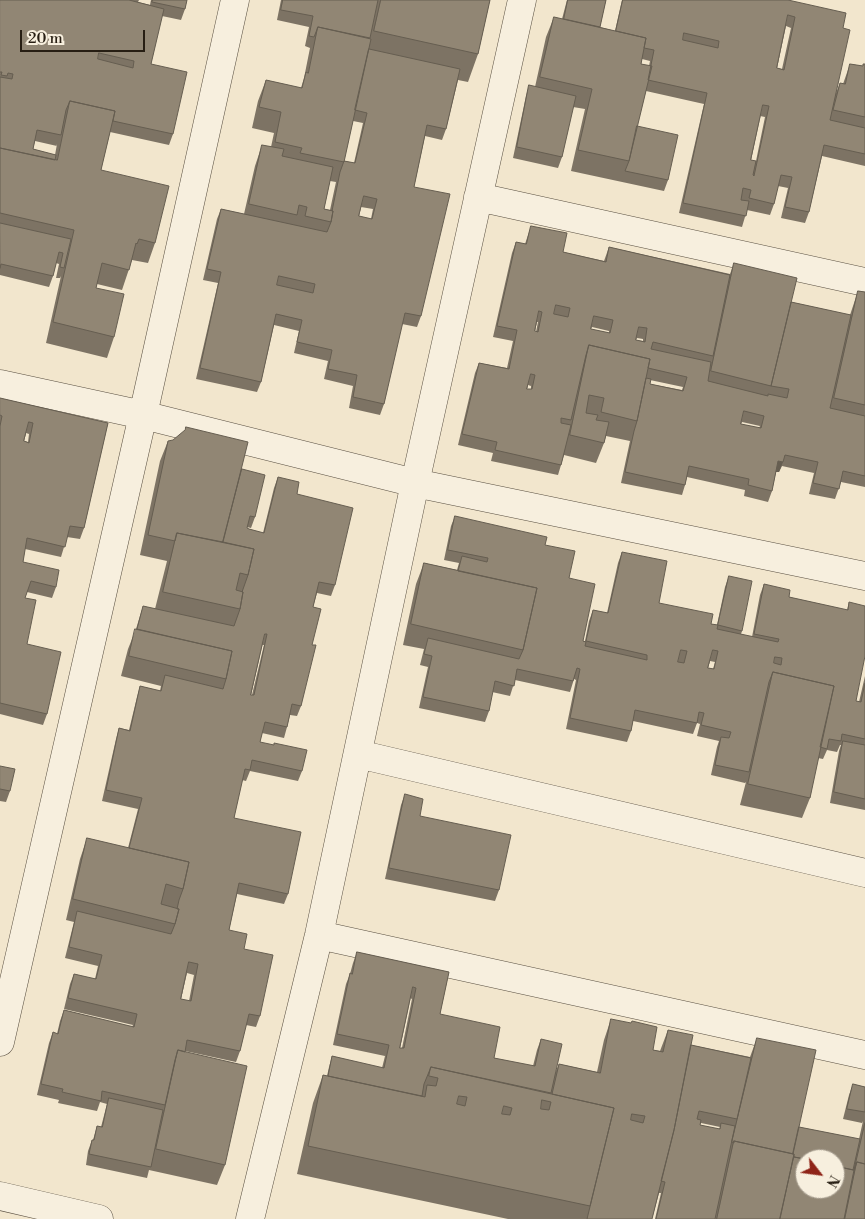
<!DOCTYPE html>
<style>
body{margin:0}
#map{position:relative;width:865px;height:1219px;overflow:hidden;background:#f2e6cd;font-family:"Libre Bodoni",serif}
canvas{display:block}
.north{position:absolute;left:795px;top:1149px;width:50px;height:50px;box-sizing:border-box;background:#f7efde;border:1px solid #a49b8d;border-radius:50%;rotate:120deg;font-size:14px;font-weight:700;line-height:20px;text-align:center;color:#271e13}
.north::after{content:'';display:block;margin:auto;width:18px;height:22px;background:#8f2418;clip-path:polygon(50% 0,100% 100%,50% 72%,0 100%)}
.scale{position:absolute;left:20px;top:30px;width:125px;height:22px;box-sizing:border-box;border:2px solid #271e13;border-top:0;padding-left:6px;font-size:15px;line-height:18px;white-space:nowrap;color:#271e13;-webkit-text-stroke:4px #f7efde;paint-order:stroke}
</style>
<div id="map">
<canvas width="865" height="1219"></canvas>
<div class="north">N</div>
<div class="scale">20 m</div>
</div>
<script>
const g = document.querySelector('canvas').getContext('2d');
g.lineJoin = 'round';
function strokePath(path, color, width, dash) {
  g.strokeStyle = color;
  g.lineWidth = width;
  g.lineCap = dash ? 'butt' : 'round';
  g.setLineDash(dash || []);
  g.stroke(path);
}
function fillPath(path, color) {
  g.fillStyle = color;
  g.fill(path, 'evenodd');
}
const minor = new Path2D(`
 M478,197L865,282
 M0,384L143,415L415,483L865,576
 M358,754L865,873
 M319,935L865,1055
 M0,1042L143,415L235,0
 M250,1219L319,935L415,483L522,0`);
const tertiary = new Path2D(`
 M0,1196L99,1219`);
strokePath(minor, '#5a5042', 29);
strokePath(tertiary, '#5a5042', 29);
strokePath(minor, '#f7efde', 28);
strokePath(tertiary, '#f7efde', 28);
fillPath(new Path2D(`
 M0,0H139L138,2L150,5L151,0H187L185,9L181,20L162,16L151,64L173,134L169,145L110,132L101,170L155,243L148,263L132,260L122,290L97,284L96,288L114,337L107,358L46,343L61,276L60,278H56L59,264L56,263L53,276L49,287L0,275ZM35,141L57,146V144L55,155L33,149Z
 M281,0H490L478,54L468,82L458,80L446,129L442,140L425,136L414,187L421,316L417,327L402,324L384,404L380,415L349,408L353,386L324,379L328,361L294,353L299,331L274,325L261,382L257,392L196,379L218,283L203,280L217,219L221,209L244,214L255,166L262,145L271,147L274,133L252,128L258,101L266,80L301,88L304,78L310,48L305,46L309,27L277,20ZM353,121L363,123L354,163L344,161ZM330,181L336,182L330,210L324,209ZM361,207L373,209L371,219L359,216Z
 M567,0H606L600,27L615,31L622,0H788L843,28L836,93L840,83L843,84L850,64L863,66L865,64V166L822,156L809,212L805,223L781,218L788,188L778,186L774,204L770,215L747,210L742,227L679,213L704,104L646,91L637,126L668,180L664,191L571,171L585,109L573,107L562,157L558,168L513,158L526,96L529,85L535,87L546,37L554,17L562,19ZM786,26L791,28L782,69L777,68ZM642,59L650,61L649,66L641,64ZM760,116L765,117L756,161L751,160Z
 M531,226L563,252L604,261L609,247L730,274L734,263L791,302L850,315L858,291L865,292V487L841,482L835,499L809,494L814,473L782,466L779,472H776L772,491L768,502L744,496L745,490L687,477L685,485L682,495L621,483L630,441L606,436L604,443L596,463L564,455L558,475L491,461L493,453L458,445L475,373L479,363L507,368L513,341L493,337L512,253L516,242L525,244ZM537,322H538L536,332L535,331ZM592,327L609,331V333L591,329ZM637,338L643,339V341L636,340ZM650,380L683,387L682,390L650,384ZM528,385L531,386V389H527ZM742,422L760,426L759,428L741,424Z
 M0,398L108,423L84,528L80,539L67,537L61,557L25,549L23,562L56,587L52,598L27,592L25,598L27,644L47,714L43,725L0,714ZM26,433L29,434L28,442L24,441Z
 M168,441L242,469L255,517L251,528L247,527V528L249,529L263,533L274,488L278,477L297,494L335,585L331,596L317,593L313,607L312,645L301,706L297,716L290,715L287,727L284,738L262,733L260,742L302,771L298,781L250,771L246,781L242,780L234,818L288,894L284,904L237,894L229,930L244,949L260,1016L256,1027L246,1025L240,1051L236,1062L185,1051L225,1165L217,1185L149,1170L147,1178L86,1165L88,1151L92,1140H93L97,1126L101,1127L107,1104L100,1102L97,1111L58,1103L59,1100L37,1095L49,1043L53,1032L57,1034L60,1021L64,1010L132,1027L133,1025L64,1009L70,984L74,974L95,979L98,966L65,958L74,922L66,920L80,859L87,838L128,848L138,809L102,801L116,739L119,728L129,730L137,697L140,686L160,691L161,686L121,676L128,649L136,629L143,606L155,609L167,561L140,555L160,461ZM262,645H264L252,695H251ZM187,973L194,975L189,1001L181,999Z
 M455,516L545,545L569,578L583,641H585L589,621L593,610L607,613L618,563L622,552L659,603L711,624L717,625L725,587L729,576L742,631L741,634L752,637L760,595L764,584L789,597L847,610L849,602L856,701L859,702L865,676V810L830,803L839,751L841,745H840L837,752L827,750L823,759L818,758L810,798L802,818L740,805L746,782L745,783L711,775L717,747L719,741L697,736L700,724L697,723L693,734L633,721L631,731L627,742L566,729L576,680L574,679L570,692L515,680L510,696L492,692L489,711L485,722L419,708L428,667L420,665L424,649L403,645L416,584L424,563L457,570L459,563L444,560L451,526ZM710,661L715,662L713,669L708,668Z
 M0,766L10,791L6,802L0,801Z
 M405,794L420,816L499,890L495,901L385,879L401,805Z
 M357,952L449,972L440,1014L494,1058L533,1066L537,1050L541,1039L555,1073L559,1064L597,1072L604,1040L611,1019L653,1050L660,1051L668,1030L691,1045L750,1057L757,1038L799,1127L859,1139L863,1121L862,1123L843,1119L849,1095L853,1084L865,1087V1219H655L661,1193H659L652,1219H508L297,1174L313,1103L323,1075L327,1076L329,1067L332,1056L382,1068L385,1056L333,1045L346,984L350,974L353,963ZM410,998L412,999L402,1048H400ZM701,1123L720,1127L719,1129L700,1125Z`), '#7d7364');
fillPath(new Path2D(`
 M778,461L783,462L779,472H774Z`), '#665e51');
const building = new Path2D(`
 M0,0H129L164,9L151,64L187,72L173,134L113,121L115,111L70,101L66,110L61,135L37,130L33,149L56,155L55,160L0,148V77L12,79L13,74L8,73L7,76L1,75L2,72H0ZM99,53L134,61L133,68L98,59Z
 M153,0H187L185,9L152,2Z
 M283,0H378L370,38L318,27L314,37L309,36L313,16L281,10Z
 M381,0H490L478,54L374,31Z
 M568,0H606L600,27L564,19Z
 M623,0H788L846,13L843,28L850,30L830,120L865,128V154L824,145L809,212L785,207L792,177L781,175L774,204L749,198L751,190L743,188L741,200L749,201L746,216L683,203L707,93L648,80L654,50L644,48L646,38L616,31ZM788,15L795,17L784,70L777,68ZM684,33L719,41L718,48L683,40ZM763,105L769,106L754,176L753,175L756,161L751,160Z
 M554,17L646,38L641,64L652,66L629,161L578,150L592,89L540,77Z
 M318,27L371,39L344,162L300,153L302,148L275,142L281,112L259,107L266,80L302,88L306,72L308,73Z
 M369,49L460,69L446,129L427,125L414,187L450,194L421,316L405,313L384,404L353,397L357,375L328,369L332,350L297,342L302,320L276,314L261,382L200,368L221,272L207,269L221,209L327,232L331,222L333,211H332L340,172L344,161L355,163L367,113L355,110ZM364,196L377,199L372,219L359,216ZM279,276L315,284L313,293L277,285Z
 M850,64L863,66V64H865V117L833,110L840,83L845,84Z
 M529,85L576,96L562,157L517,147Z
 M70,101L115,111L101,170L169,186L155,243L139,239L137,244L136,243L129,270L102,263L96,288L124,294L114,337L53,322L74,230L0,213V148L57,160Z
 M637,126L678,135L668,180L625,171L629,161Z
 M262,145L284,149L282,156L333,167L324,209L333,211L331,222L305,216L307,207L299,205L297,215L249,204Z
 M0,223L71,239L64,268L60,267L63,253L59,252L53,276L1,264L0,268Z
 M531,226L567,233L563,252L606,262L609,247L730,275L713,356L653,342L651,349L711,362L708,381L768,396V394L787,398L789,389L771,386L791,302L851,315L830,408L865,416V476L843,471L839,489L813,483L818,462L785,455L783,462L778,461L772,491L748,485L749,479L689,466L685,485L625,472L634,431L637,421L646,378L651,379L650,384L683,391L687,377L648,368L650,359L589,345L586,355L571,420L561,418V423L571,425L561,465L495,450L497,442L462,434L479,363L509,369L517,330L497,326L516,242L526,244ZM556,305L570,308L568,317L554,314ZM539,311L542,312L538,332L535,331ZM594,316L613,320L610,333L591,329ZM639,327L647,328L645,342L636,340ZM531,374L535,375L532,389H527ZM744,411L764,416L761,428L741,424Z
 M734,263L797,278L771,386L711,371Z
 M858,291L865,292V405L834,398Z
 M589,345L650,359L637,421L601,412L604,398L589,395L586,413L598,415L596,420L609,422L604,443L570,435Z
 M0,398L108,423L84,528L70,526L65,547L27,538L23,562L59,570L56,587L31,581L25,598L36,600L27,644L61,652L47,714L0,703V426L2,416L0,415ZM29,422L33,423L29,443L24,441Z
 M186,427L248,442L223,542L177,533L175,541L148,535L168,441L173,440L185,430Z
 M242,469L265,475L255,517L250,516L247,528L249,529L264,533L278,477L299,482L297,494L353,508L335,585L319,582L313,607L321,609L312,645H316L301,706L292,704L287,727L265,722L260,742L274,745V743L307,750L302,771L252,760L250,770L245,769L234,818L301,832L288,894L239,883L229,930L247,934L244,949L273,955L260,1016L249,1014L240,1051L187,1040L185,1052L178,1050L175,1060L165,1105L102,1091L101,1101L62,1092L63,1089L41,1084L53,1032L58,1034L64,1010L134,1027L137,1014L68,998L74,974L96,979L102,955L69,947L77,911L171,934L175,924L179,909H177L179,900L183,889L189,862L129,848L142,798L106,790L119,728L130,731L140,686L161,691L165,675L223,689L226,679L232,651L137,629L143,606L234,626L240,609L243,592H242L248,575L254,549L223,542ZM265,634H267L254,695H251ZM189,962L198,964L191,1001L181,999Z
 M455,516L547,537L545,545L575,551L569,578L595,584L583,641L586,642L585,646L647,660V655L586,641L593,610L608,613L622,552L667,561L659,603L713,614L711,624L718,625L717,629L778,642L779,639L754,634L764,584L790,590L789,597L848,610L849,602L865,606V656L856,701L861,702L865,683V739L842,734L841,741L829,739L827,749L820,747L834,686L773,672L769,682L749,772L715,765L721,737L729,738L731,732L701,725L704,713L699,712L697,723L635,710L631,731L570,718L580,669L577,668L573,681L517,669L514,686L495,681L489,711L423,697L432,656L424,654L428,638L519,659L523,650L537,588L458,571L462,556L487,562L488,558L448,550ZM681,650L687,651L684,663L678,662ZM713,650L718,651L714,669L708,668ZM775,657L782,658L781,665L774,663Z
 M177,533L254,549L248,575L240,573L236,590L243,592L240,609L163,592Z
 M424,563L537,588L523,650L411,624Z
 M729,576L752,581L742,631L718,625Z
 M135,629L232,651L226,679L129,656Z
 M773,672L834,686L810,798L748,784Z
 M843,741L865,745V799L834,792Z
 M0,766L15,769L10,791L0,789Z
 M405,794L423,799L420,816L511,835L499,890L389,868Z
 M87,838L189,862L183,889L166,884L161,904L179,909L175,924L73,899Z
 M357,952L449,972L440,1014L500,1027L494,1058L535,1066L541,1039L562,1044L551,1093L431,1067L424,1084L422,1096L328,1076L332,1056L384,1068L389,1045L337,1034L350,973L352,974ZM413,987L416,988L404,1048H400Z
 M611,1019L631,1023L632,1021L657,1027L653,1050L663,1052L668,1030L693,1035L674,1130L652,1219H587L614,1108L552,1094L559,1064L600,1073ZM632,1114L645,1116L643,1123L631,1120Z
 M757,1038L816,1050L793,1154L734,1141V1143L732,1142Z
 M691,1045L751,1058L737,1119L699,1111L697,1119L701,1120L700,1125L720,1129L721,1123L735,1126L715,1219H656L665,1182L661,1181L674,1130Z
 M178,1050L247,1066L225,1165L156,1149Z
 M431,1067L614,1108L590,1206L308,1146L323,1075L425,1097L427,1085L436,1086L438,1078L429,1076ZM459,1096L467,1097L465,1106L457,1104ZM542,1100L551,1102L549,1110L541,1109ZM504,1106L512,1108L510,1115L502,1114Z
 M853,1084L865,1087V1112L847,1109Z
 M109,1098L163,1110L151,1167L89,1154L92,1140H94L97,1126L102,1127Z
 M865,1123V1164L857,1162L854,1170Z
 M799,1127L860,1139L853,1170L835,1166V1159H805L794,1157V1154H793Z
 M734,1141L794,1154L780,1219H717Z
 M794,1157L805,1159V1189H835V1166L854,1170L844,1219H780Z
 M857,1162L865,1164V1219H845Z`);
fillPath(building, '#918674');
strokePath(building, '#665e51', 1);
</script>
